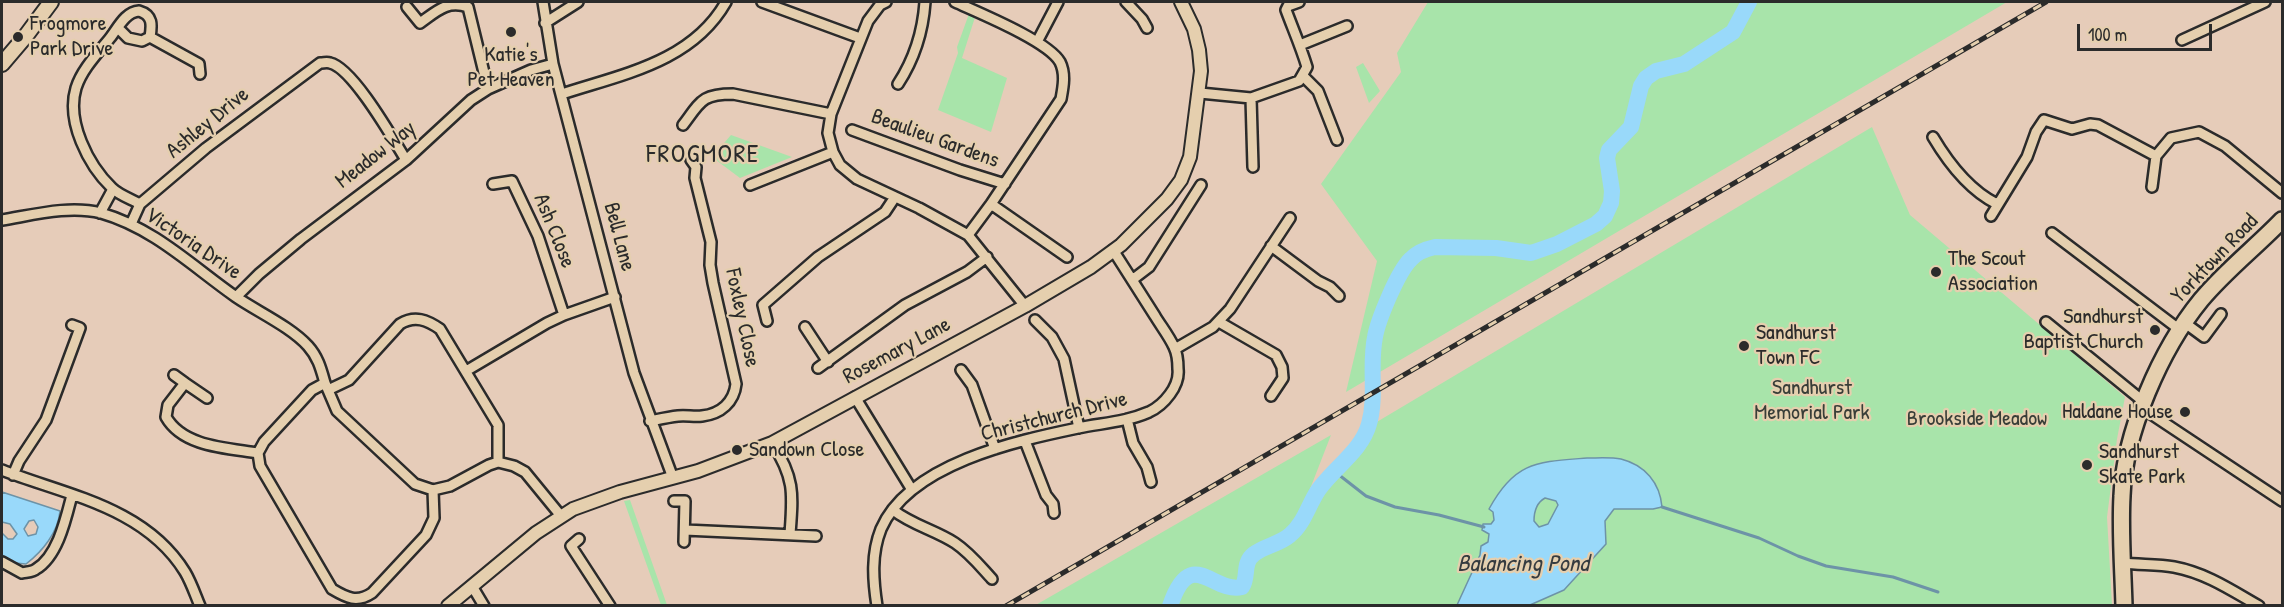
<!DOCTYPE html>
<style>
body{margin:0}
#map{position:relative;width:2284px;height:607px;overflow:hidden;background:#e6ccb9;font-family:"Patrick Hand",sans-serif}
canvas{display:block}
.frame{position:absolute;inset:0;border:3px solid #2b2b2b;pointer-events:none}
.scale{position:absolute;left:2077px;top:24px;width:135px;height:27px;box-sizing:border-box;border:3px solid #2b2b2b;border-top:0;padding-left:8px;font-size:18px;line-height:21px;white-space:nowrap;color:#2b2b2b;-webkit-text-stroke:4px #e5cfae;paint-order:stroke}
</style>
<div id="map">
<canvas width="2284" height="607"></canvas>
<div class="frame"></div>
<div class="scale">100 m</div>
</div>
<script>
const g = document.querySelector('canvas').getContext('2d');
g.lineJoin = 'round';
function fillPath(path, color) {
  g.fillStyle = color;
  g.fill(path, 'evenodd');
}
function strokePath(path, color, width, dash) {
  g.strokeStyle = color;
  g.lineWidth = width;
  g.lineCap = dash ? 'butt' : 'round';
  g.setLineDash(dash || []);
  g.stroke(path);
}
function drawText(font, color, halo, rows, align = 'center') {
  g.font = font + ' "Patrick Hand",sans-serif';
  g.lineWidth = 4.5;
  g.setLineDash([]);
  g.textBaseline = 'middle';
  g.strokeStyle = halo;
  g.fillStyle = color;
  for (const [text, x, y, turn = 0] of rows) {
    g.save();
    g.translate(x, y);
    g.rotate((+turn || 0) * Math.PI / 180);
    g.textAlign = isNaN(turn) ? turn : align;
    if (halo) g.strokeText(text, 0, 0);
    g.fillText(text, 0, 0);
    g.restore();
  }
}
fillPath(new Path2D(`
 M1428,2H2007L1346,392L1377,261L1321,184L1401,72L1397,53Z
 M970,11L976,14L962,58L1007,78L991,132L938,110L958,53L957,47Z
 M1363,63L1380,91L1369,103L1356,67Z
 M1872,127L1910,215L2125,397L2117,439L2107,517L2112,605L1034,606L1331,435L1310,489L1363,444L1365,429Z
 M731,135L792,157L740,178L712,157Z
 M630,500L667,605H661L624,501Z`), '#a8e4aa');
const water = new Path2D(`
 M1587,458C1598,458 1611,457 1621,459C1645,465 1660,483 1662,507L1653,509H1614L1605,521L1606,544L1564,590L1530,605H1457L1480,555L1481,546L1488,542L1489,534L1482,530L1483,524H1491L1494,520L1493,512L1489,509C1515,461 1537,462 1587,458ZM1545,498L1556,501L1558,505L1548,524L1539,527L1534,521C1534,512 1536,503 1545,498Z
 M2,492L60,511C58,532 43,551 26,564L15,563L2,555V533L8,539H13L17,534L10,524L2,522ZM34,520L38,527L36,534L28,536L24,529L29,521Z`);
fillPath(water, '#99d9fa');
strokePath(water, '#6d93a7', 1.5);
strokePath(new Path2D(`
 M1334,471L1366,496L1395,507L1439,515L1484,527
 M1662,507L1759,538L1798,556L1826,566L1893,577L1938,592`), '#6d93a7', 3);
strokePath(new Path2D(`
 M1170,606C1191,544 1212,594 1242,587C1249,577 1242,563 1254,554C1264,546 1280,544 1290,535C1304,524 1309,503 1319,489C1335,467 1362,450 1369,424C1377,396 1369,366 1375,337C1378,320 1398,271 1411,259C1417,252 1426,249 1435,247L1496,248L1531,253L1557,244L1596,224L1605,216L1611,203L1612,191L1607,158L1609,150L1631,127L1641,86L1646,78L1656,71L1684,64L1733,32L1749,2`), '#99d9fa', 16);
const minor = new Path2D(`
 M543,2L553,64L634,373L673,478
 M762,2L860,38
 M886,2L880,5L868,21L831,114L828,133L833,152L840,165L857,179L919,208L968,235L1025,306
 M955,2C979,13 1048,41 1060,62C1066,74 1063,88 1061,99L991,204L968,235
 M1126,2L1142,19L1147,28
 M407,7L420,23C437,11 447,0 468,7L488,89
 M545,23L578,2
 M118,28L128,38L142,41L150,37C152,25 153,15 139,11C125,12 118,28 110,38C98,53 82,69 76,88C66,121 88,165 112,188C119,195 131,199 140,204
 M150,37L199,64L200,74
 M2182,40L2265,2
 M1037,42L1058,2
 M1300,45L1347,26
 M1303,76L1318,91L1337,140
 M898,84C915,58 923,31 925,2
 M1200,93L1251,98L1299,81L1307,67C1301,47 1293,29 1286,10L1288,6L1299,2
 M562,94C623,74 692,62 726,2
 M1251,98L1253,167
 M683,125C701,101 702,94 733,94L831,114
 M852,130L960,170L1005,184
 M1933,137C1949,164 1969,190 1997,204
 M493,184L512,181L538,236L564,315
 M750,185L833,152
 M2152,187L2156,156L2171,138L2199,132L2225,146L2282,193
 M991,204L1067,257
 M100,213L113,189
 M1991,216L2027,157L2036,132L2044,120L2072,129L2090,124L2098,125L2156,156
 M2,220C33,215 69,205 101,213C154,228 193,267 236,297C258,312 291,327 308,346C318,357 321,369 325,383
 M131,224L140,204L206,148L320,63C324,63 327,62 330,63C353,68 393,139 406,160
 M2052,233L2180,330
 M1271,246L1318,281L1330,287L1339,296
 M1132,280L1149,267L1201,185
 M236,297L259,274L301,239L406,160L471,100L488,89L531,70L553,64
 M1035,320L1052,337L1064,359L1079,428
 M767,321L763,305L818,257L885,212L895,197
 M1219,322L1276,355L1282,367L1283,378L1271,396
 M2046,322L2144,402
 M2185,323L2204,337L2221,314
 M805,327L828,362
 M1175,349L1213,327L1230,309L1290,218
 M818,368L905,305L967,272L987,257
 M961,370L972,385L995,449
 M466,371L547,323L564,315L615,297
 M174,375L185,383
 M328,390L349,380L400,324C415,315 427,320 440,329L498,425V462
 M855,397L912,490
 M207,398L185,383L168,405L166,417C183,447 227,448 258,453
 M2142,408L2282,501
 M1127,419L1133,443L1147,467L1151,482
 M650,421C660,419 669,417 678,416C686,415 694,417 702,416C721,414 734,402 736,384L713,283L710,265L711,242L695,178L696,167L691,160
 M1025,441L1046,495L1053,504L1054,513
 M772,443C795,478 793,494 790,534
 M2,470C66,495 145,507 185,572C191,582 195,594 200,606
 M13,475L19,461L46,420L80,328L72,325
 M433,490L434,518L426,535L372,593C357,603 347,598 332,589L260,466L258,453L264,442L312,390L325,383L337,411L415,484L433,490L450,486L489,465L498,462L514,466L525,472L561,516
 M674,501H685L684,542
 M893,510C912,525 935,530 955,543C970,553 980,566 992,579
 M685,530L816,536
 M579,539L571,546L610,606
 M2,562L22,573C26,572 33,572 36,569C58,556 66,518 72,495
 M2123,563C2140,565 2158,564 2174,567C2206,573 2231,590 2259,606
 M472,586L484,606
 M877,606C873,580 871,554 881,529C909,464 1016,441 1078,428C1102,423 1126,422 1149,412C1164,405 1180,386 1178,369C1178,363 1177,353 1174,347C1169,336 1161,326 1155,316C1141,294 1127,272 1113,250`);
const tertiary = new Path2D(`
 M448,606L536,533L573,509L620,492L698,471L772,443L1025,306L1091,267L1121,245L1167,199L1181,180L1190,157L1201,71L1199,50L1194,29L1181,2`);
const secondary = new Path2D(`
 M2,64L25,37L51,2`);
const primary = new Path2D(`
 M2124,606C2123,569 2120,532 2122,496C2124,433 2161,349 2201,300C2225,271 2256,247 2282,220`);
strokePath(minor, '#2b2b2b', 14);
strokePath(tertiary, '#2b2b2b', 16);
strokePath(secondary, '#2b2b2b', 18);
strokePath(primary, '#2b2b2b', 20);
strokePath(minor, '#e5cfae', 9);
strokePath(tertiary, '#e5cfae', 12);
strokePath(secondary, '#e5cfae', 14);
strokePath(primary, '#e5cfae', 15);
const rail = new Path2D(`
 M1006,606L2046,2`);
strokePath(rail, '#2b2b2b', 5);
strokePath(rail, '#e5cfae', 3, [9]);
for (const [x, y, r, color] of [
 [511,32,6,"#2b2b2b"],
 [18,37,6,"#2b2b2b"],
 [1936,272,6,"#2b2b2b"],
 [2155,330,6,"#2b2b2b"],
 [1744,346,6,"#2b2b2b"],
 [2185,412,6,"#2b2b2b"],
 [737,450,6,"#2b2b2b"],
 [2087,465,6,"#2b2b2b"]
]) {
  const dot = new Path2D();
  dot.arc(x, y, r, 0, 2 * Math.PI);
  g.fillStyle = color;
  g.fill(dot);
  strokePath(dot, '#e5cfae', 2);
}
drawText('22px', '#2b2b2b', '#e5cfae', [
 ["Frogmore",30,24],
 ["Park Drive",30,49],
 ["Katie's",511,55,"center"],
 ["Pet Heaven",511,80,"center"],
 ["The Scout",1948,259],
 ["Association",1948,284],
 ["Sandhurst",2143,317,"right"],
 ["Baptist Church",2143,342,"right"],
 ["Sandhurst",1756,333],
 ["Town FC",1756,358],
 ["Haldane House",2173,412,"right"],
 ["Sandown Close",749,450],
 ["Sandhurst",2099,452],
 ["Skate Park",2099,477]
], 'left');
drawText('22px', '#2b2b2b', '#e5cfae', [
 ["Ashley Drive",208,123,-39],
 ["Beaulieu Gardens",935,139,20],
 ["Meadow Way",376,155,-38],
 ["Ash Close",554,231,68],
 ["Bell Lane",619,237,75],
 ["Victoria Drive",193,244,34],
 ["Yorktown Road",2215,259,-46],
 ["Foxley Close",742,318,78],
 ["Rosemary Lane",897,351,-28],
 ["Christchurch Drive",1054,417,-14]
]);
drawText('22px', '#383e38', '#e5cfae', [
 ["Sandhurst",1812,388],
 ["Memorial Park",1812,413],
 ["Brookside Meadow",1977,419]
]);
drawText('italic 24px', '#363c40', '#e5cfae', [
 ["Balancing Pond",1523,565]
]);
g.letterSpacing = '1.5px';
drawText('26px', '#2b2b2b', '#e5cfae', [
 ["FROGMORE",703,155]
]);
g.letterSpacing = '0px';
</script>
